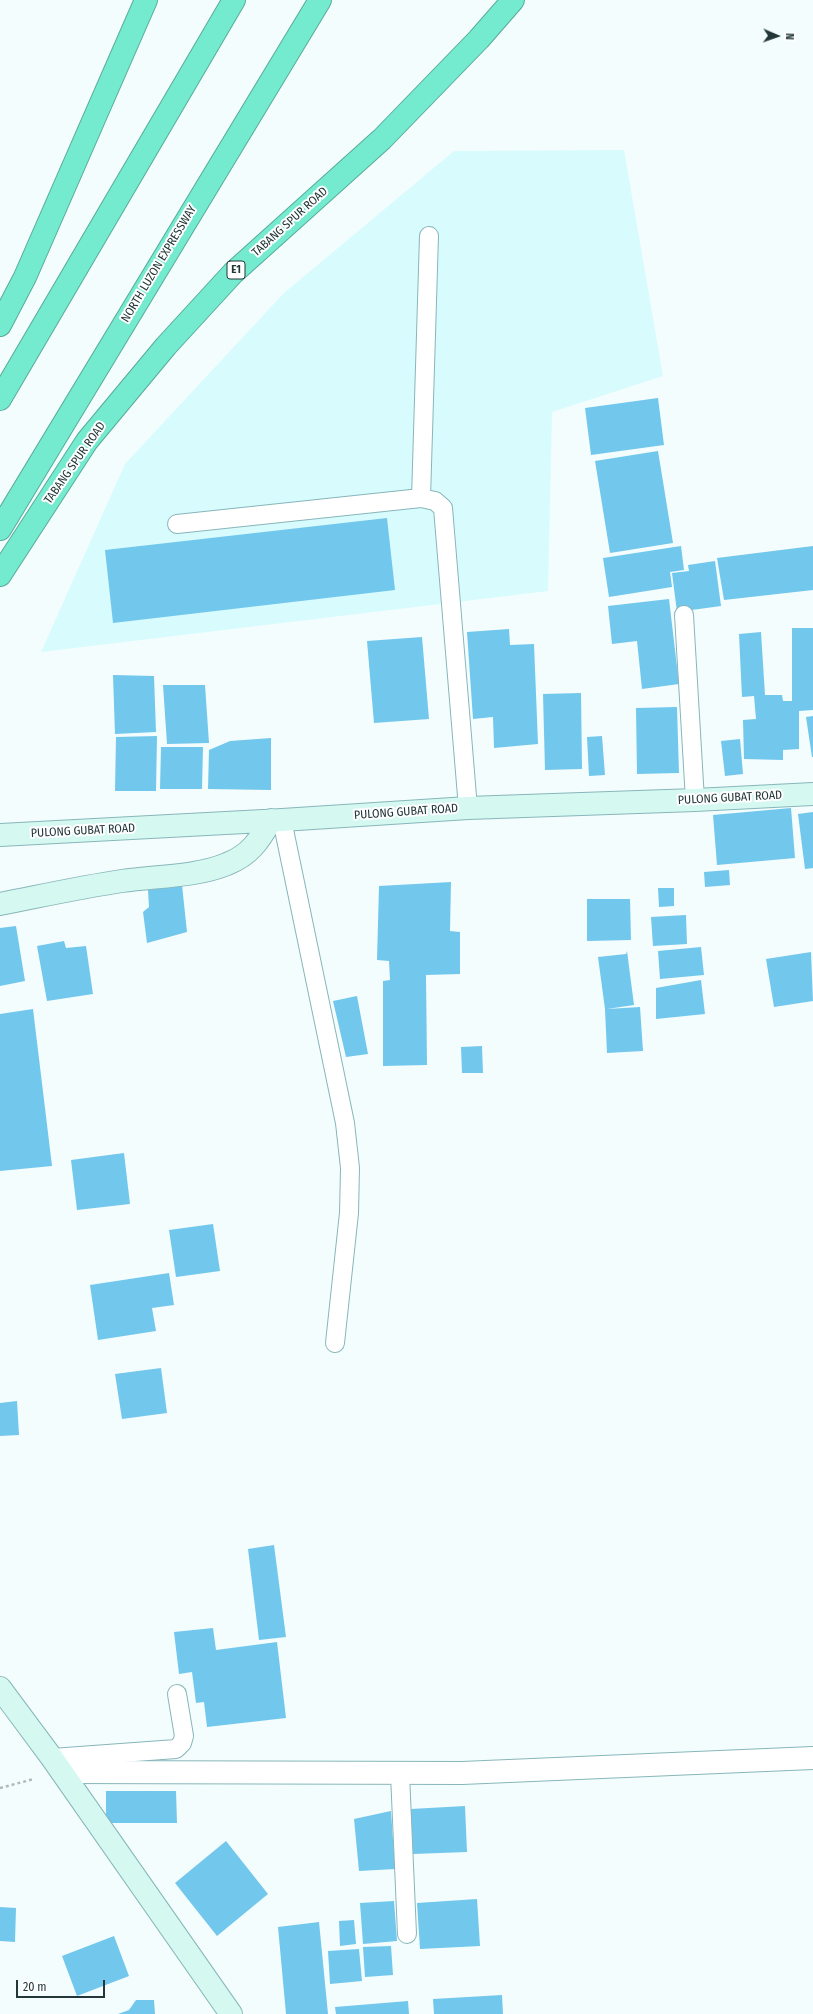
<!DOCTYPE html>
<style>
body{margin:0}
#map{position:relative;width:813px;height:2014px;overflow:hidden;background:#f3fdfd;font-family:"Fira Sans Condensed",sans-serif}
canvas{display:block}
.north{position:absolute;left:757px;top:16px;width:40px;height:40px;-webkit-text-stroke:3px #fff;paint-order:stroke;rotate:92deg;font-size:11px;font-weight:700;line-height:16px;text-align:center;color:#233738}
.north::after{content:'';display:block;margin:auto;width:14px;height:18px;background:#233738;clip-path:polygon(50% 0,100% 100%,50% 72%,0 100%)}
.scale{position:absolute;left:16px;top:1980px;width:89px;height:18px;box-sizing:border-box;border:2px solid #233738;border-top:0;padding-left:5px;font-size:12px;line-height:14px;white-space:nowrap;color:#233738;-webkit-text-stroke:3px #fff;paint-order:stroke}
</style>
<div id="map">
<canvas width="813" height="2014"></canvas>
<div class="north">N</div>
<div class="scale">20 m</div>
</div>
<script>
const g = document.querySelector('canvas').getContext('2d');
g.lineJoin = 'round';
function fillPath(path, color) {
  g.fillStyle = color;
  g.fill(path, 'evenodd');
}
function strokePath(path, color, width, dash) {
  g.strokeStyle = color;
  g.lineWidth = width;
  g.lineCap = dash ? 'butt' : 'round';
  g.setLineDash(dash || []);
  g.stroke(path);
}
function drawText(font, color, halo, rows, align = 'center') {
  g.font = font + ' "Fira Sans Condensed",sans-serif';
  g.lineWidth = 4;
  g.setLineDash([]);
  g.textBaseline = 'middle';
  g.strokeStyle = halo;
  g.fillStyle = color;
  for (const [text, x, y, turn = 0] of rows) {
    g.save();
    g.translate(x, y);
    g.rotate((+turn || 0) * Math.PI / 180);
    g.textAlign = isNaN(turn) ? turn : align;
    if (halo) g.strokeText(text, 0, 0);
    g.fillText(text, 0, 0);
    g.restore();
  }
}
fillPath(new Path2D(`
 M624,150L663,376L552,412L548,591L41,652L125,464L284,293L454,151Z`), '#d8fbfe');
fillPath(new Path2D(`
 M658,398L664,445L591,455L585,408Z
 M658,451L673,543L610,553L595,461Z
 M387,518L395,590L113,623L105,550Z
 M681,546L684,570L670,572L672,587L609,597L603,558Z
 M813,546V590L724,600L717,558Z
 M715,561L721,606L677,612L672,573L689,571L688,565Z
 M669,599L679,684L642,689L637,641L612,644L608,606Z
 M792,628H813V710L799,711V749L783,750V760L744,759L743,720L756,719L754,696L742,697L739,634L761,632L765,695H759H782L783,701H792Z
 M509,629L510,645L534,644L538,744L494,748L493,717L473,719L467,632Z
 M422,637L429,719L374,723L367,641Z
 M113,675L154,676L156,732L115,734Z
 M163,685H205L209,743L167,744Z
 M581,693L582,769L545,770L543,694Z
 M677,707L679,773L637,774L636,708Z
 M813,716V757H812L806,717Z
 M157,736L156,791H115L116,737Z
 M602,736L605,775L589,776L587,737Z
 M271,738V790L208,789L209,750L230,741Z
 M740,739L743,774L725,776L721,741Z
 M161,747H203L202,789H160Z
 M791,808L795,858L717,865L713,815Z
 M813,812V868L805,869L798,814Z
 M729,870L730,885L705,887L704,872Z
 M451,882L450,931L460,932V974L426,975L427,1065L383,1066V981L390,980L389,961L377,960L379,886Z
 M182,885L187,932L147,943L143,912L149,907L148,890Z
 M658,888H674V906L659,907Z
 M587,899H630L631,940L587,941Z
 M686,915L687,944L653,946L651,917Z
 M16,926L25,981L0,986V928Z
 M64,941L66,948L86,946L93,994L47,1001L37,946Z
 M701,947L704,975L660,979L658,951Z
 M627,951L634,1005L607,1009L640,1007L643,1051L607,1053L605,1009L598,957L626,954Z
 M811,952L813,1001L774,1007L766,959Z
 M701,980L705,1014L656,1019V988Z
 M357,996L368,1054L346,1057L333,1001Z
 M33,1009L52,1166L0,1171V1014Z
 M482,1046L483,1073H462L461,1047Z
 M124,1153L130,1204L77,1210L71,1160Z
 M213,1224L220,1271L176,1277L169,1230Z
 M169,1273L174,1305L152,1308L156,1331L98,1340L90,1285Z
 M161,1368L167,1413L122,1419L115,1374Z
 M17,1401L19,1435L0,1436V1403Z
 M274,1545L286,1637L259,1640L248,1549Z
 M213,1628L216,1650L277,1642L286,1718L207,1727L204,1702L196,1703L192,1672L179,1674L174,1632Z
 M106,1791H176L177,1823H106Z
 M465,1806L467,1852L413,1854L411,1809Z
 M391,1811L395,1869L359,1871L354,1819Z
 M226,1841L268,1894L217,1936L175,1883Z
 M477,1899L480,1946L420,1949L417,1903Z
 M394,1901L397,1941L363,1944L360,1903Z
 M0,1907L16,1908L15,1942L0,1941Z
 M354,1920L356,1944L340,1946L339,1921Z
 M319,1922L328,2014H286L278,1927Z
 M114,1936L129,1976L77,1996L62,1956Z
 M391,1946L393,1975L365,1977L363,1947Z
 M359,1949L362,1981L330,1984L328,1951Z
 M502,1995L503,2014H434L433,1999Z
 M136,2000H154L155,2014H118L129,2010Z
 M408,2001L409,2014H336L335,2007Z`), '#72c7ed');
const lane = new Path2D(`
 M421,498L429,236
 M177,524L421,498L435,501L443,508L468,808
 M684,615L695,800
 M282,820L345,1123L350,1168L349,1213L335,1343
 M52,1758L176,1749L182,1743L184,1736L177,1694
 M400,1774L407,1934`);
const street = new Path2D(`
 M62,1772L462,1773L813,1758`);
const secondary = new Path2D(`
 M0,835L282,820L468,808L695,800L813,794
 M0,904C41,896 81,887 122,881C155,876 196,877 227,864C250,855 259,841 271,820
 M0,1688L52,1758L231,2014`);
const highway = new Path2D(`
 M0,325L25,277L146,0
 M0,399L234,0
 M0,529L320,0
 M0,575L87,441L166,346L233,273L382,139L479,39L513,0`);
strokePath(lane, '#87b6ba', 20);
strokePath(street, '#87b6ba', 24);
strokePath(secondary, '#87b6ba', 24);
strokePath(highway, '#58ab9a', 24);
strokePath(new Path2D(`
 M0,1788L34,1779`), '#adbaba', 2.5, [3, 3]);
strokePath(lane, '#fff', 18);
strokePath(street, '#fff', 22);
strokePath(secondary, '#d5f9f1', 22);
strokePath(highway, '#74eacf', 22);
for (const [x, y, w] of [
 [236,270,18]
]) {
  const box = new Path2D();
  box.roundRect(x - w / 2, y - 9, w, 18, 3);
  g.fillStyle = '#fff';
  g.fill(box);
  strokePath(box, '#233738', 1);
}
drawText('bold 11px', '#233738', null, [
 ["E1",236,270]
]);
drawText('12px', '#233738', '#fff', [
 ["TABANG SPUR ROAD",290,222,-42],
 ["NORTH LUZON EXPRESSWAY",159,264,-59],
 ["TABANG SPUR ROAD",75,463,-55],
 ["PULONG GUBAT ROAD",730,798,-3],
 ["PULONG GUBAT ROAD",406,812,-4],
 ["PULONG GUBAT ROAD",83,831,-3]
]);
</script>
